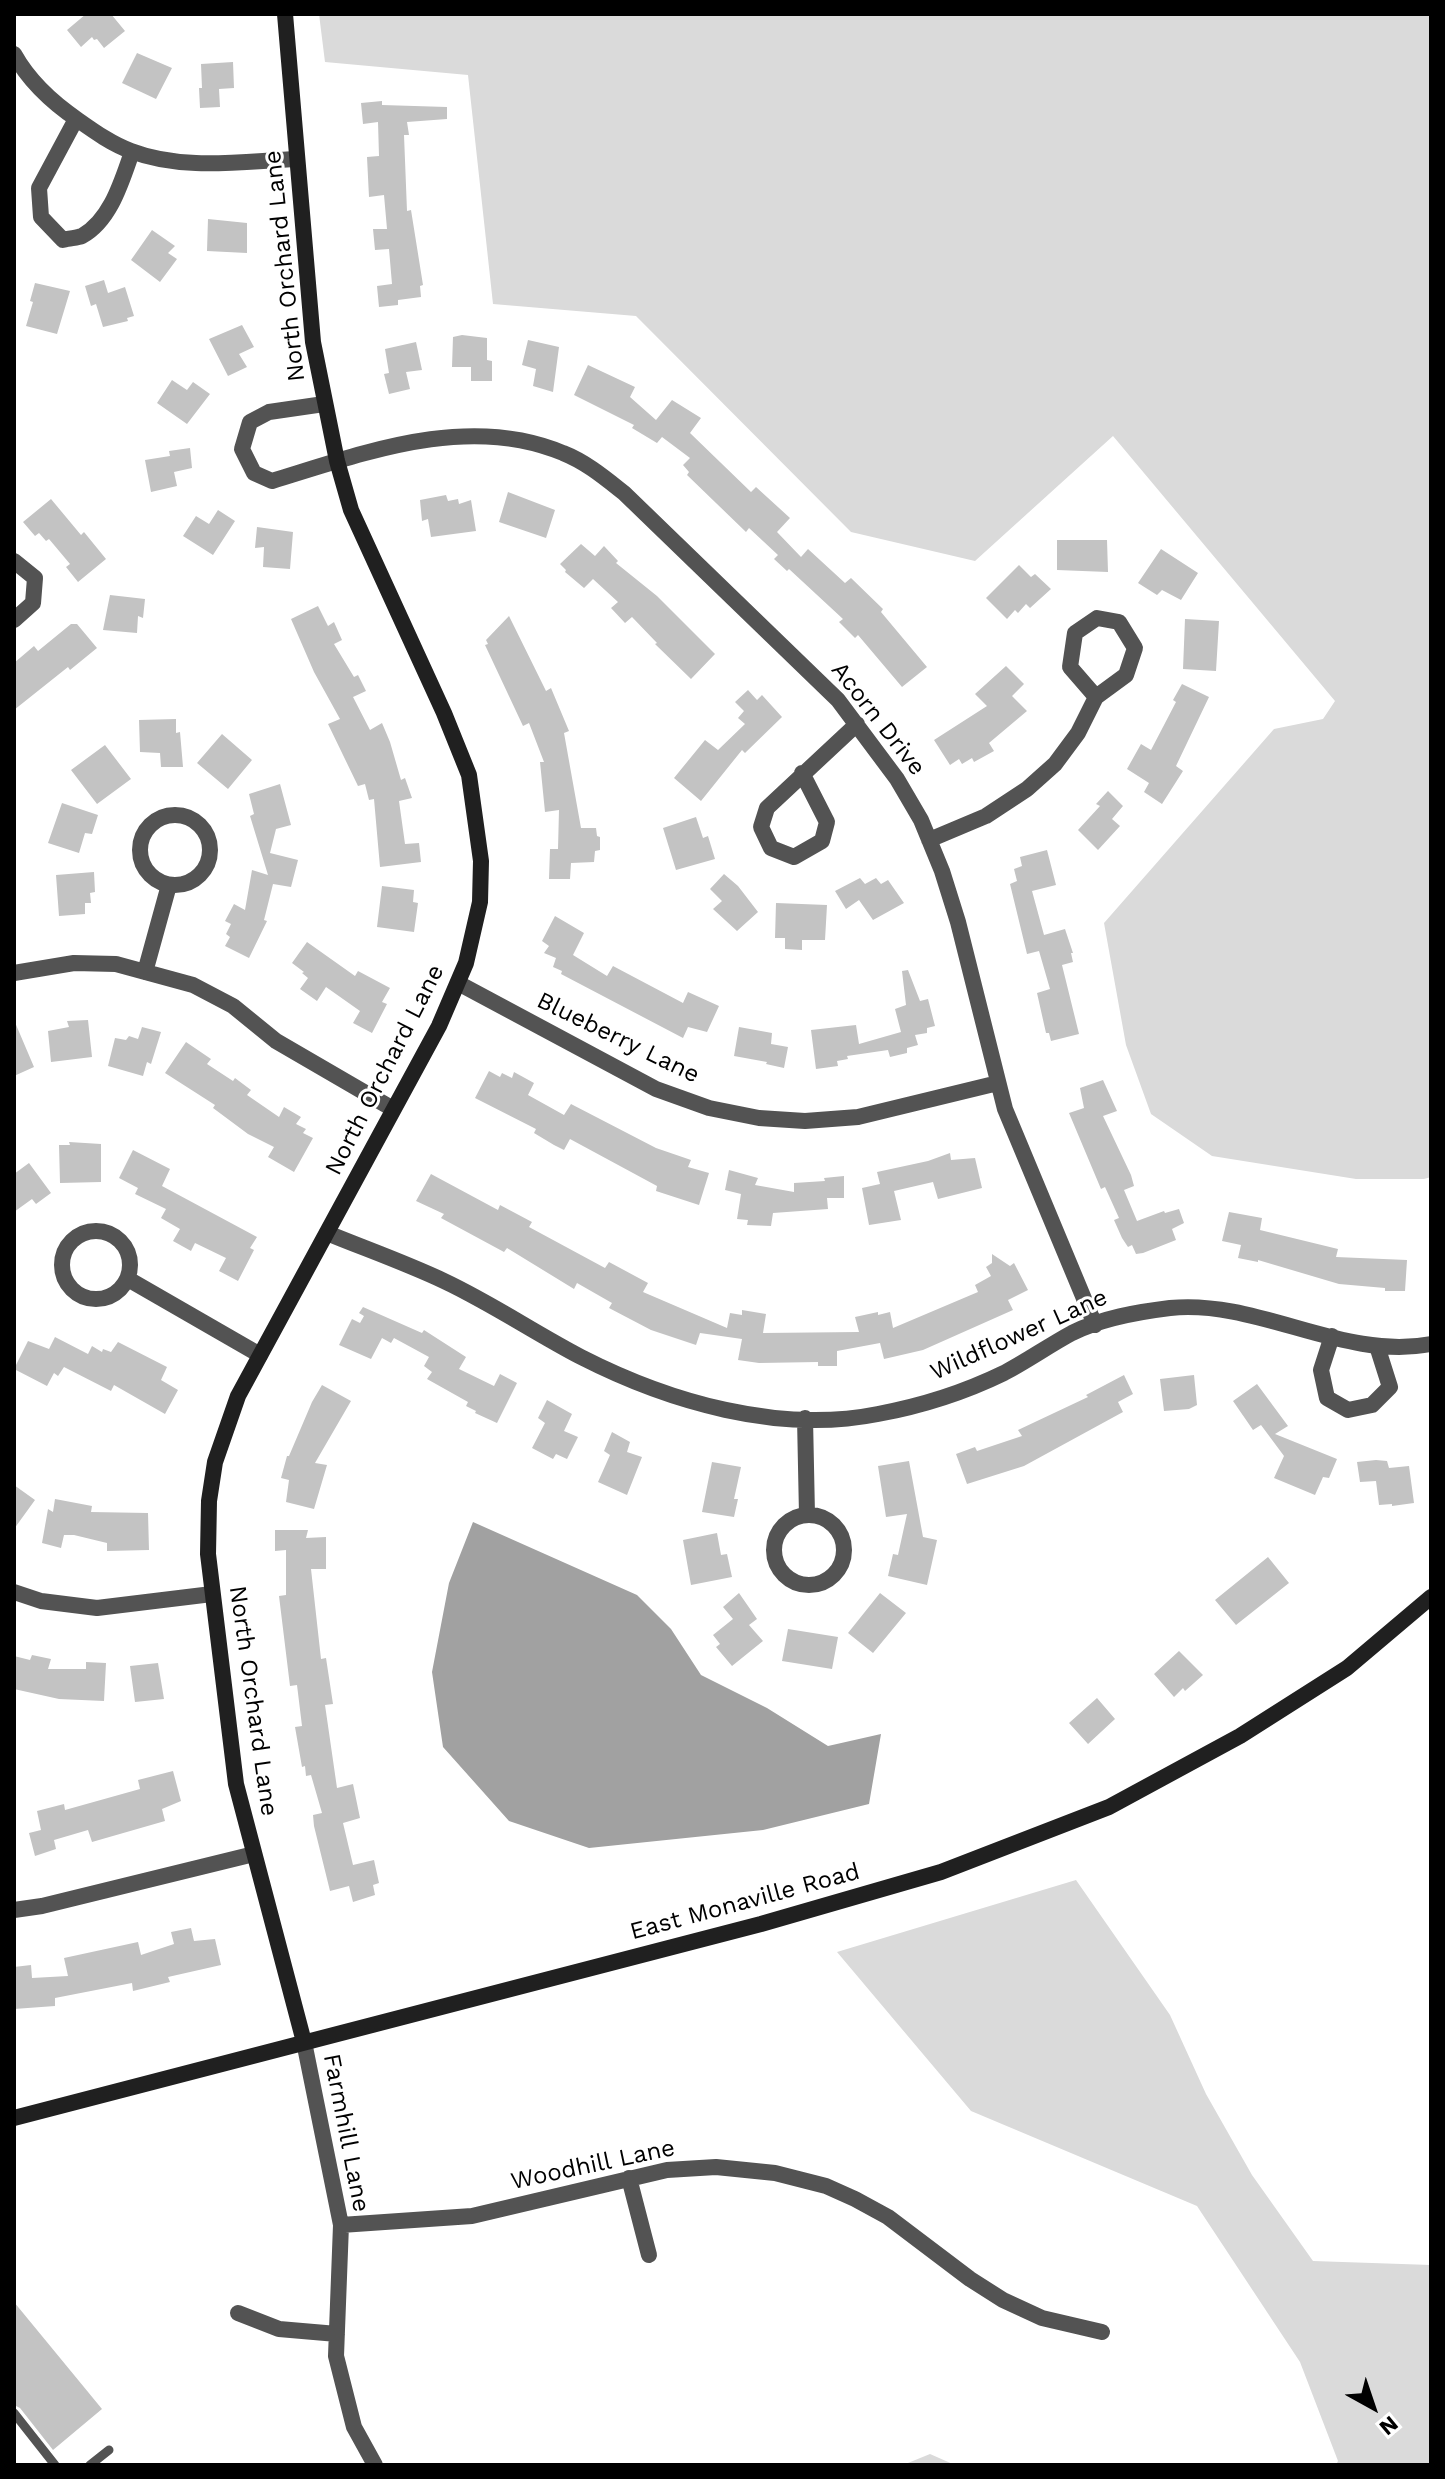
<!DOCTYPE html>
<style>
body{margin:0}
#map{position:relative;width:1445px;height:2479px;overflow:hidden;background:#fff;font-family:"Work Sans",sans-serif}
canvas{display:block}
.frame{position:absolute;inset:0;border:16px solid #000;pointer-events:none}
.north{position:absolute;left:1333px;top:2367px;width:80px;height:80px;-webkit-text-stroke:6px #fff;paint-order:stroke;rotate:140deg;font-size:22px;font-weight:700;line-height:32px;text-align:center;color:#000}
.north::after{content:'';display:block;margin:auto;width:28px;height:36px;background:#000;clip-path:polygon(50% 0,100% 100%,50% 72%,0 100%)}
</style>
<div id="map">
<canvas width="1445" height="2479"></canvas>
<div class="frame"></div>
<div class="north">N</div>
</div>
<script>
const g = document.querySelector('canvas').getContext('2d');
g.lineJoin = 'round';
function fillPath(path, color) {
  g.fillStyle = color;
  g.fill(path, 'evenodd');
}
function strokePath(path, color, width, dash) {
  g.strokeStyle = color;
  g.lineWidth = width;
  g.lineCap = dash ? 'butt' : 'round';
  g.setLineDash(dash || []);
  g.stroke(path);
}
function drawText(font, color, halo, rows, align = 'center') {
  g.font = font + ' "Work Sans",sans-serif';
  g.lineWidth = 6;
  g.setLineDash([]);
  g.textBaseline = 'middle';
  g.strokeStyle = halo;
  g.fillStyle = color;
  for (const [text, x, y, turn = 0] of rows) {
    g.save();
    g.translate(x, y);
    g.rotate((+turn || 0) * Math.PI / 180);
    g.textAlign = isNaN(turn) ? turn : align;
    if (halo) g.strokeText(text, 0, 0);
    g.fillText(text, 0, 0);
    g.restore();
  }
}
fillPath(new Path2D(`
 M319,14H1431V1177L1424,1179H1356L1212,1156L1151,1114L1126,1045L1104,923L1274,729L1323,719L1335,701L1113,436L975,561L851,532L636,316L493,304L468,75L325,62Z
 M1076,1880L1170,2015L1206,2094L1252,2175L1313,2261L1431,2265V2465H1336L1338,2461L1300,2362L1197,2206L971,2111L837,1952Z
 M930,2454L955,2465H903Z`), '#dadada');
fillPath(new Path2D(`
 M473,1522L637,1595L671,1629L701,1675L767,1708L828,1746L881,1734L869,1804L763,1830L589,1848L509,1821L443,1747L432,1672L449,1583Z`), '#a1a1a1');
fillPath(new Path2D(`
 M86,14H111L125,31L104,48L97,39L94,40L92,37L81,47L67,30Z
 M137,53L172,68L156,99L122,83Z
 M233,62L234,88L219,89L220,107L200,108L199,88H202L201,64Z
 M382,101V105L447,107V119L407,122L409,135H404L407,211L411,210L423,285L420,286L421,297L398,300V305L379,307L377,286L392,284L389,249L375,250L373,229H387L384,195L369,197L367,157L379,156L378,122L363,124L361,103Z
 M208,219L247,223V253L207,251Z
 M152,230L175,246L168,253L177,259L160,282L131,260Z
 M104,280L108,293L125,287L134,316L127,318L128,321L103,327L96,304L91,306L85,286Z
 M35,283L70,291L57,334L26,326L33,302L30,301Z
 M242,325L254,347L239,354L247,367L228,376L209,339Z
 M462,335L487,338V360L492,361V381H471V367H452L453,337Z
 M528,340L559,347L553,392L533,386L536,369L522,365Z
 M416,342L422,370L406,372L410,389L389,394L384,374L389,373L385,349Z
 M588,365L635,387L630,397L656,420L672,400L701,418L690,433L751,492L756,487L790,518L777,532L801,557L808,549L845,583L851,578L883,609L881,612L927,667L902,687L858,635L855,638L839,622L843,619L789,569L787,571L774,559L778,555L749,528L746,532L687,475L689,472L683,465L690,458L662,437L657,443L632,428L634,425L574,395Z
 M172,380L187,390L193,382L210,394L187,424L157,403Z
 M190,448L192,468L174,472L177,486L151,492L145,460L170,456L169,451Z
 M508,492L555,510L546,538L499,522Z
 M446,495L448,501L458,499L459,504L471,500L476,531L431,537L428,519L422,521L420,500Z
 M51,499L81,535L84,532L106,559L78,582L66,567L70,564L49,539L46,541L39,533L35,536L23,522Z
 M218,510L235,521L213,555L183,536L196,516L209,524Z
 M257,527L293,532L290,569L263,567L264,547L255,548Z
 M1057,540H1107L1108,572L1057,570Z
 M581,544L595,556L604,546L618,561L616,563L657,596L715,654L691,679L655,644L657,643L632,617L625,623L611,608L618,602L593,579L584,588L565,572L566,570L560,564Z
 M1161,549L1198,573L1181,600L1162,590L1157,595L1138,583Z
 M1019,565L1031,577L1035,574L1051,589L1030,608L1026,604L1018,613L1015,610L1007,619L986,598Z
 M110,595L145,599L143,618L138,616L137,633L103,630Z
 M318,606L328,626L334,622L342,640L334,644L354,677L358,675L366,691L353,697L370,730L382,723L390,742L401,780L405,778L412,798L399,801L405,844L419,843L421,862L380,867L374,799L369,800L365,784L358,786L328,724L340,719L314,672L291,619Z
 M509,616L546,691L551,688L569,731L564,733L581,828H596L597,836L600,837V850L595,851L594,862L571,863L570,879H549L550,849H558L559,810L545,812L540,762H544L529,723L523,726L485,645L488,644L486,640Z
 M1185,619L1219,621L1216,671L1183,669Z
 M71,624H77L97,648L70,670L68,667L14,710V663L34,646L38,651Z
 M1006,666L1024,684L1012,696L1027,711L989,743L994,751L974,762L972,758L962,764L959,759L950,765L934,740L987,706L975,694Z
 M1182,684L1209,697L1176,766L1183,771L1162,804L1144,792L1149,783L1127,769L1141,744L1151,750L1176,702L1173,700Z
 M748,690L757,700L762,695L782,717L745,753L742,750L701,801L674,778L705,740L718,750L745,724L738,718L744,711L735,702Z
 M176,719V733L180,732L183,767H161L160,753L140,752L139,720Z
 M222,734L252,760L228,789L197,763Z
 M105,745L131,779L97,804L71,770Z
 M280,784L291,825L276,829L270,853L298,860L291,887L273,884L264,920L267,921L249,958L225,946L230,937L226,934L231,924L225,921L234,904L245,910L252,870L268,875L250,816L254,814L249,794Z
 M1108,791L1123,806L1112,819L1120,826L1098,850L1078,830L1100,806L1096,804Z
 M62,803L98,815L92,834L85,833L79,853L48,843Z
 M696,817L703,838L708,836L715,859L676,870L663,828Z
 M1047,850L1056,885L1032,891L1044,935L1065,929L1073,953H1071L1073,962L1062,965L1079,1034L1051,1041L1049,1033H1046L1037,993L1050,989L1039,951L1027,954L1010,884L1017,881L1014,869L1022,866L1020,857Z
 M94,872L95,892L90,893L91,903H85V914L59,916L56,875Z
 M724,874L738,886L758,912L737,931L713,909L722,901L710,889Z
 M860,878L865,884L876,878L881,884L888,880L904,903L873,920L859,900L846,909L835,891Z
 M382,886L414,890L413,902L418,903L414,932L377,927Z
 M776,903L827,905L825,940H802V950L785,949V938H775Z
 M555,916L584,933L573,955L607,976L613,966L683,1003L688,992L719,1006L707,1032L688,1027L683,1038L561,974L562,971L553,967L556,958L544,953L549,946L542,941Z
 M307,942L355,976L358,971L390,988L382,1002L387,1004L372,1033L353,1023L360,1011L326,987L317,1001L300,989L308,978L302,973L304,972L292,963Z
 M908,970L920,1001L928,999L935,1026L927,1028V1033L915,1035L918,1045L907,1048V1053L890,1057L888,1050L847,1056L848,1059L837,1061L838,1066L816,1069L811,1030L856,1025L859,1044L901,1032L895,1009L906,1005L902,971Z
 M14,1020L34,1067L14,1076Z
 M88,1020L92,1057L51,1062L48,1031L69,1027L67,1021Z
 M142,1027L161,1032L151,1064L147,1062L143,1076L108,1066L115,1038L126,1040L129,1036L138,1039Z
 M739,1027L772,1033L771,1044L788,1047L784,1068L766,1064L767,1062L734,1056Z
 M186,1042L211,1059L207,1064L233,1081L235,1078L251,1090L247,1095L279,1117L284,1107L301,1117L296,1124L306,1129L303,1133L313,1138L294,1172L268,1157L274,1147L248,1134L213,1108L215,1105L165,1073Z
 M489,1071L500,1077L502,1073L512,1078L514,1072L534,1083L528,1095L564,1115L571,1104L656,1148L691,1160L688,1167L709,1173L699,1205L656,1191L657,1186L570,1139L564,1150L554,1145L534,1133L536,1129L475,1098Z
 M1103,1080L1117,1111L1103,1116L1131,1175L1134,1186L1124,1190L1137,1221L1164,1211L1165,1213L1179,1209L1184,1223L1172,1229L1176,1240L1143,1253L1136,1254L1132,1245L1128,1247L1122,1238L1114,1220L1119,1218L1105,1187L1101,1189L1069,1113L1084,1108L1080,1088Z
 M69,1142L101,1144V1182L60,1183L59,1145H70Z
 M133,1150L170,1169L162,1186L257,1237L250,1248L254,1250L238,1281L219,1271L226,1258L195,1243L191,1251L173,1241L180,1229L161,1218L166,1209L135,1194L138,1188L119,1178Z
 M950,1153L951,1160L975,1158L982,1188L938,1199L933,1182L894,1191L901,1220L869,1225L862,1188L880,1184L877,1172L928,1161Z
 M29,1163L51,1193L36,1204L32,1199L14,1212V1174Z
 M729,1170L758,1178L755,1185L794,1192V1183L825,1181L824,1178L844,1176V1198H827L828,1209L773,1213L771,1226L747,1225L748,1220L737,1219L741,1194L725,1190Z
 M431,1174L498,1210L500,1205L532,1222L529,1227L605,1268L609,1262L648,1283L643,1292L727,1328L730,1313L742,1315V1310L766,1314L763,1333L859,1332L855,1317L878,1312V1315L890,1312L893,1328L978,1292L975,1285L991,1276L986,1267L992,1263V1254L1010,1266L1014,1263L1028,1290L1008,1300L1013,1310L923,1350L884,1359L880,1343L837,1351V1366H818V1362L759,1363L738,1360L742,1339L700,1333L696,1345L651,1330L609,1308L612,1303L577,1283L574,1289L507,1248L504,1252L441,1218L444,1214L416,1201Z
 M1229,1212L1262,1218L1260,1230L1338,1249L1336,1257L1407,1260L1405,1291H1385V1288L1339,1284L1258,1260V1262L1238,1258L1241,1245L1222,1241Z
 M363,1307L422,1333L424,1330L466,1357L459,1369L494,1386L500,1374L517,1383L497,1423L475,1413L476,1411L466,1406L468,1402L427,1379L432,1372L424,1366L429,1357L394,1338L391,1343L382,1338L371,1359L339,1345L352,1319L360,1323L364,1316L359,1313Z
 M55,1337L88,1354L92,1346L102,1352L103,1349L111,1352L118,1342L167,1367L161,1380L178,1390L165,1414L114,1385L111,1391L64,1367L58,1376L54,1373L47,1386L14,1369L28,1341L49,1349Z
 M1124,1375L1133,1394L1118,1402L1123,1412L1024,1466L967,1484L956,1454L975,1447L977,1451L1022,1436L1018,1430L1088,1397L1086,1395Z
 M1194,1375L1197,1405L1189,1409L1164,1411L1160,1379Z
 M1257,1384L1288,1426L1275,1434L1337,1459L1329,1478L1323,1477L1315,1495L1274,1478L1284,1456L1261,1425L1253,1430L1233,1401Z
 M322,1385L351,1401L315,1463L327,1465L314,1509L286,1502L289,1480L281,1478L287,1456H289L312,1402Z
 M547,1400L572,1414L564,1431L578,1437L567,1459L556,1454L553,1459L532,1448L545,1423L538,1418Z
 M612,1432L630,1442L627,1452L642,1457L627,1495L598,1482L610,1455L604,1451Z
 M1376,1460L1387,1461L1389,1468L1409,1466L1414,1503L1392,1506V1504L1379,1505L1376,1481L1360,1482L1357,1462Z
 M909,1461L923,1537L937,1540L927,1585L888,1576L893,1554L898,1555L907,1514L886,1517L878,1466Z
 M712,1462L741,1467L734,1499H738L734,1517L702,1512Z
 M14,1485L35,1500L14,1529Z
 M55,1499L92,1506L91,1512L148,1513L149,1550L107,1551V1543L74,1535H64L61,1548L42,1543L48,1509L53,1512Z
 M275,1530H308L306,1538L326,1537V1569H311L321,1659L326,1658L333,1704L325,1705L337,1788L353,1784L360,1818L343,1823L353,1865L374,1860L379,1883L373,1885L375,1895L353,1902L349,1886L330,1891L314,1826L313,1815L322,1813L311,1775L306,1776L305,1766L302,1767L295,1727L302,1726L297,1685L290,1686L279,1596L286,1595V1550L275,1551Z
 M717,1533L721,1555L727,1554L732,1577L691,1585L683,1540Z
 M1268,1557L1289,1583L1236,1625L1215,1600Z
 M739,1593L757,1619L749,1625L763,1641L732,1666L716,1647L720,1644L713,1635L733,1619L723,1607Z
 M880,1593L906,1613L873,1653L848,1633Z
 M788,1629L838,1637L832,1669L782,1661Z
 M1179,1651L1203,1675L1185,1691L1183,1688L1174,1697L1154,1674Z
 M32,1655L51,1659L48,1669H86V1662L106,1663L104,1701L59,1699L14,1689V1656L30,1660Z
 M158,1663L164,1699L135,1702L130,1666Z
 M1097,1698L1115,1719L1088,1744L1069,1723Z
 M173,1771L181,1801L162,1809L165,1821L92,1842L88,1830L54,1840L56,1849L35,1856L29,1833L41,1830L37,1811L64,1804L65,1810L140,1789L138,1780Z
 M191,1928L194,1941L215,1939L221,1965L168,1977L170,1982L133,1991L132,1983L55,1998V2006L14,2009V1967L31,1965L32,1978L68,1976L64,1958L138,1942L141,1955L174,1944L171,1932Z
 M14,2302L102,2409L53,2450L20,2408L14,2405Z`), '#c3c3c3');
strokePath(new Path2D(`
 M14,2413L55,2465
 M90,2465L109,2450`), '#535353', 9);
strokePath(new Path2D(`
 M14,54C29,81 53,103 78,120C95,132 112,144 131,151C183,171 243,161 297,159
 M76,119L39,188L41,217L63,240C69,238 77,238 82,236C111,220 122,180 132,152
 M324,404L269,412L250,422L242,449L254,473L272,481C364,453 468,413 563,453C586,462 605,478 624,493L838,700L897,779L921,820L942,871L958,922L1005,1109L1095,1325
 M14,561L35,578L33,603L14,620
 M802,773L827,822L822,841L794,857L771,848L761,827L767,808L857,724
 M140 850a35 35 0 1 1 70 0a35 35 0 1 1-70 0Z
 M929,840L986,816L1027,789L1055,764L1078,733L1096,697L1126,675L1135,648L1119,622L1097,618L1075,633L1070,667L1096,697
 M145,972L169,885
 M14,973L74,963L116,964L193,985L233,1006L276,1041L393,1109
 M458,983L656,1089L709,1108L759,1118L805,1121L858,1117L998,1083
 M62 1265a34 34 0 1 1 68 0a34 34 0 1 1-68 0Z
 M327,1233C366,1249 406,1263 444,1281C491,1303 535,1333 581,1357C669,1402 779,1434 878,1414C921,1406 965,1392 1004,1373C1027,1361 1048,1346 1072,1333C1102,1318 1137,1312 1170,1308C1259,1299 1343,1361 1431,1344
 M128,1279L260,1355
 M1332,1336L1321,1370L1327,1398L1348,1410L1372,1405L1390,1387L1377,1346
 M805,1418L807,1515
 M774 1550a35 35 0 1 1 70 0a35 35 0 1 1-70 0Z
 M14,1592L41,1601L97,1608L212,1594
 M14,1910L42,1906L254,1854
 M304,2042L341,2225L336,2356L354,2427L375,2465
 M629,2178L649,2255
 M341,2225L472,2216L667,2170L716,2167L775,2173L826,2186L855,2199L888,2217L970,2279L1003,2300L1042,2318L1102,2332
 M238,2313L279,2329L337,2334`), '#535353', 16);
strokePath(new Path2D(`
 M285,14L313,342L337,461L351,510L444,713L469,775L481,861L480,902L466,963L439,1026L238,1396L215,1462L209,1501L208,1554L236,1784L304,2042
 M14,2118L761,1924L941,1872L1109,1807L1240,1736L1347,1668L1431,1597`), '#202020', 16);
drawText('24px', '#000', '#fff', [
 ["North Orchard Lane",285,266,-96],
 ["Acorn Drive",878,719,52],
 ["Blueberry Lane",618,1038,26],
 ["North Orchard Lane",385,1070,-63],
 ["Wildflower Lane",1019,1335,-24],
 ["North Orchard Lane",253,1701,82],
 ["East Monaville Road",745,1902,-15],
 ["Farmhill Lane",346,2133,79],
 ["Woodhill Lane",593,2165,-12]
]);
</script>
